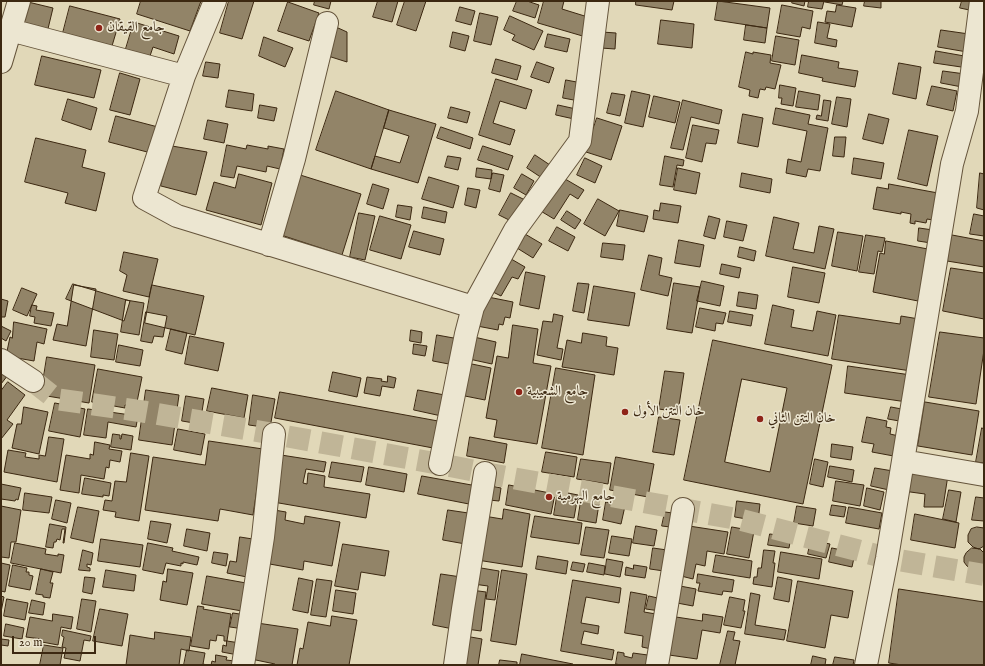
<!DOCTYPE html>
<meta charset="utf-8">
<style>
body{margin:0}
#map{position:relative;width:985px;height:666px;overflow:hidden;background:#e1d8b8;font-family:"IM FELL English",serif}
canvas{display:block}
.frame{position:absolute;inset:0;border:2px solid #3c2811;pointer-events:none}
.scale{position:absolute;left:12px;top:636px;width:84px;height:18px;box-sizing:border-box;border:2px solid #3c2811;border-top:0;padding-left:5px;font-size:12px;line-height:14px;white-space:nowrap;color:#3c2811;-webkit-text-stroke:3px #ece6d1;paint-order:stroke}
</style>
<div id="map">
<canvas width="985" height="666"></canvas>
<div class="frame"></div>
<div class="scale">20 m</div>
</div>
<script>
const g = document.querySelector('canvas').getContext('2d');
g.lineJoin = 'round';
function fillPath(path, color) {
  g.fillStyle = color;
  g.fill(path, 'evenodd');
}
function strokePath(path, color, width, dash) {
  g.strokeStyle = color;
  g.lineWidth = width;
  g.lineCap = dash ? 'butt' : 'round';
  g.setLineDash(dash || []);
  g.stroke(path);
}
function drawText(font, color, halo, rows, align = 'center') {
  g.font = font + ' "IM FELL English",Amiri,serif';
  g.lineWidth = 3;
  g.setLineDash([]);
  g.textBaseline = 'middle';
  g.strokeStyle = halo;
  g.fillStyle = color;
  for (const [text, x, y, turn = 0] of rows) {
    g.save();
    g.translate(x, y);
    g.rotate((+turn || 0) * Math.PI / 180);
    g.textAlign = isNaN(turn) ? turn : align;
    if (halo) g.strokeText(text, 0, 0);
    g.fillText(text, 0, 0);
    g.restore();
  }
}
const building = new Path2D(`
 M141,1H201L190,31L137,14Z
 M229,1H254L242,39L220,33Z
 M315,1H331L329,9L314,5Z
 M378,1H398L392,22L373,17Z
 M405,1H426L416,31L397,25Z
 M517,1H527L539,5L535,18L513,11Z
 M544,1H564L562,9L591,18L586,37L538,23Z
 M636,1H674L672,10L636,5Z
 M718,1L770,8L767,28L715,20Z
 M793,1H805L804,6L792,3Z
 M809,1H824L822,9L808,7Z
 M826,1H843L842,5L825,2Z
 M865,1H881V8L864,6Z
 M962,1H976L974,11L960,8Z
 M28,2L53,8L46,37L21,31Z
 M288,2L319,13L309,41L278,31Z
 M782,5L813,11L810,29L802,27L800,37L777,33Z
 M837,5L856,8L852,27L825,22L827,11L835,12Z
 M70,6L120,19L112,46L63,33Z
 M460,7L475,11L471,25L456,21Z
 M480,13L498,17L491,45L474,41Z
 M510,16L543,31L534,50L512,40L515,35L504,30Z
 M661,20L694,24L692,48L658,44Z
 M134,22L179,36L174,54L153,47L149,59L125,52Z
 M818,22L830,24L827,38L837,40L836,47L815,43Z
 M327,23L347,32V62L328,56Z
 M746,25L767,28L765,43L744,40Z
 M941,30L976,35L973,53L938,47Z
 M453,32L469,36L465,51L450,47Z
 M602,32L616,33L615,49L601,48Z
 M548,34L570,39L567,52L545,47Z
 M776,36L799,40L795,65L772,61Z
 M264,37L293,48L285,67L259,56Z
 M936,51L970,57L968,68L934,63Z
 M746,52L753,54V52L771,55L770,63L781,65L775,89L766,87L765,90L760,89L758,98L749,96L750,90L739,87Z
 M802,55L839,62L838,68L858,71L855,87L822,81L823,78L799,73Z
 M42,56L101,70L94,98L35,85Z
 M496,59L521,66L517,80L492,73Z
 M206,62L220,64L218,78L203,76Z
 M537,62L554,68L549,83L531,77Z
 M899,63L921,67L916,99L893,94Z
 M943,71L965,74L962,87L941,83Z
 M120,73L140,79L130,115L110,110Z
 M496,79L532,90L526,109L500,101L493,123L515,130L510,145L479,135Z
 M566,80L582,83L579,101L563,98Z
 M780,85L796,88L793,106L781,104L782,98H779Z
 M932,86L957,91L953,111L927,105Z
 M229,90L254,94L252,111L226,107Z
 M336,91L389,110L371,169L316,150Z
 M632,91L650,95L643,127L625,123Z
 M799,91L820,95L818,110L796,107Z
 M612,93L625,95L620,116L607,113Z
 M654,96L680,102L675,123L649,117Z
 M837,97L851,99L847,127L832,124Z
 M68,99L97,108L91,130L62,120Z
 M683,100L722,110L719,124L691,117L683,150L671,148Z
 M824,100L831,101L828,121L816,119L817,115L821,116Z
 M260,105L277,108L274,121L258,118Z
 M558,105L576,109L574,119L556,115Z
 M451,107L470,112L467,123L448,118Z
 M776,108L810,115L808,124L828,128L820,171L808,169L806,177L786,173L788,159L801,162L807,131L773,124Z
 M389,110L436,124L418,183L371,169L375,156L400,163L409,136L384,128Z
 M743,114L763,118L758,147L738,143Z
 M869,114L889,119L883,144L863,139Z
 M116,116L158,127L151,153L109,142Z
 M597,118L622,126L611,160L586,152Z
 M208,120L228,124L224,143L204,139Z
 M693,125L719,130L716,144L706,143L702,162L686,158Z
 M441,127L473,138L470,149L437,138Z
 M909,130L938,136L927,186L898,179Z
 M835,137H846L844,157L833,156Z
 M36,138L86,150L82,167L105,173L96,211L65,203L68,193L25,182Z
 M227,145L246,149L247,145L268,149V146L284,149L280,169L267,166L266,172L237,166L234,178L221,176Z
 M172,146L207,152L196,195L161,186Z
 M483,146L513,156L508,170L478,160Z
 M535,155L550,165L542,178L527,168Z
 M448,156L461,158L458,170L445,167Z
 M665,156L684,160L683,166L677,165L673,187L660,185Z
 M585,158L602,166L595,183L577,175Z
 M854,158L884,163L881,179L852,174Z
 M477,168L492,170L491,179L476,177Z
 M678,168L700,173L696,194L674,190Z
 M493,173L504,175L500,192L489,189Z
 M742,173L772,179L770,193L740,187Z
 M980,173L984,174V210L977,208Z
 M239,174L272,183L261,225L206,210L214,182L235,188Z
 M297,174L361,194L342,255L278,234Z
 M522,174L534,181L526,195L514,188Z
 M560,176L584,190L578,199L570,194L554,219L539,210Z
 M429,177L459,186L453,208L422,199Z
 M373,184L389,189L383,209L367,204Z
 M889,184L938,193L933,220L927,219L926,223L915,221V224L910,223L911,214L901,212V214L873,209L877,187L888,189Z
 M468,188L480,190L476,208L465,205Z
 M511,193L527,201L515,223L499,215Z
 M598,199L619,211L605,236L584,224Z
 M661,203L681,206L678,223L653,219L654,210L659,211Z
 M398,205L412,207L410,220L396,217Z
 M424,207L447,212L445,223L422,218Z
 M620,210L648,216L644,232L617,226Z
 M567,211L581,220L575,229L561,220Z
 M359,213L375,216L365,260L350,257Z
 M974,214L984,216V236L970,234Z
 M380,216L411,225L401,259L370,250Z
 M709,216L720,219L715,239L704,236Z
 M774,217L799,223L793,249L814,253L819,226L834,229L825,269L766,256Z
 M727,221L747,225L743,241L724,237Z
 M557,227L575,237L568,251L549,241Z
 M919,228L933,230L931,243L918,241Z
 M414,231L444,239L440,255L409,247Z
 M838,232L863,236L857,271L832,266Z
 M525,234L542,244L533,258L517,248Z
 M866,235L885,238L882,252L878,251L874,274L859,272Z
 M952,235L984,241V267L947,261Z
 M679,240L704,245L700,267L675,263Z
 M886,241L933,250L924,297L919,296L918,301L873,292L880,253L884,254Z
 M603,243L625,245L623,260L601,257Z
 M740,247L756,251L754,261L738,257Z
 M124,252L158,259L149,297L123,291L127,275L120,271Z
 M649,255L662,258L659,275L672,278L668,296L641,290Z
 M506,256L525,267L518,279L512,277L501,296L487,289Z
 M722,264L741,268L739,278L720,274Z
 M793,267L825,273L819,303L788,297Z
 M951,268L984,273V319L943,311Z
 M526,272L545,276L539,309L520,305Z
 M702,281L724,286L720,306L697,301Z
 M578,283L589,284L584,313L573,311Z
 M674,283L700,287L692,333L667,329Z
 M73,284L130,301L124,321L66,299Z
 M74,285L96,289L86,346L53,340L57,324L67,326Z
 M152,285L204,296L195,335L145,323Z
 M594,286L635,293L629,326L588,320Z
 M22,288L37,294L27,316L13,310Z
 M739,292L758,295L756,309L737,306Z
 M483,296L513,302L510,318L505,317L503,325L499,324L498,330L477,326Z
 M1,299L8,301L5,317H1Z
 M126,300L144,303L139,335L121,332Z
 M32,305L37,306L36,310L54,313L51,326L34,323L35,317L30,316Z
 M773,305L794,310L791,327L813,331L817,311L836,315L828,356L765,344Z
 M700,308L726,313L723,324L716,323L715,331L696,327Z
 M730,311L753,315L751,326L728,322Z
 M146,312L167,316L163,337L154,336L152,343L141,341Z
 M554,314L563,316L557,348L563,349L561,360L537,355L543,321L552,322Z
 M839,315L900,324L901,316L919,319L911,371L832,359Z
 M14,322L47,329L44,344L37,342L34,361L6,356L10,337L12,338Z
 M513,325L538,329L533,363L551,366L537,444L494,437L497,420L486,418L497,356L508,358Z
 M1,326L11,331L6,341L1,338Z
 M171,329L187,333L182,354L166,350Z
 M94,330L118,334L114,360L91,357Z
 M411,330L422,332L421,343L410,341Z
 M940,332L984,338V350L976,404L929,397Z
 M583,333L607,337L606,346L618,348L614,375L562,367L567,340L581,343Z
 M437,335L459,339L454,365L433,361Z
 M190,336L224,343L218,371L185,364Z
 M474,337L496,342L492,364L469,359Z
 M713,340L832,365L803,504L684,480ZM742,379L787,388L770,472L725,462Z
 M414,344L427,346L425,356L413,354Z
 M119,345L143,350L140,366L116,362Z
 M47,357L95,365L89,403L41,395Z
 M467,363L491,368L485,400L460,395Z
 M848,366L911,375L907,402L845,393Z
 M556,368L595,375L583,455L542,448Z
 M98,369L142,377L136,407L125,405V408L92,402Z
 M1,370L8,375L1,384Z
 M665,371L684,373L678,412L659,409Z
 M333,372L361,378L357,397L329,391Z
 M388,376L396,378L394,388L382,386L380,396L364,393L367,377L382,379L381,381L387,382Z
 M8,382L25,395L7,420L13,424L1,439V391Z
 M212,388L248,395L244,418L207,411Z
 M146,390L179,395L172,445L139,440Z
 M418,390L450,396L446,417L414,410Z
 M280,392L438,421L433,448L275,418Z
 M253,395L275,399L270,428L249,425Z
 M186,396L204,399L200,424L182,421Z
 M925,402L979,411L972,455L918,446Z
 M55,403L85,409L80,437L49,431Z
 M24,407L48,412L39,454L12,448L17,424H21Z
 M891,407L907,410L905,422L888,419Z
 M88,409L138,416L136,427L108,422L106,438L84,435Z
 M659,417L680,420L674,455L653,452Z
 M867,417L887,421L886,427L891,428L890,434L903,437L899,457L872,452L874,444L862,442Z
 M982,428L984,429V463L976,462Z
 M178,429L205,434L201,455L174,450Z
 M113,434L120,435V439H121L122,434L133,436L131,450L111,447Z
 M49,437L64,439L57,482L4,472L8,450L26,453L25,457L39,459V455L45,456Z
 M470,437L507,444L504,463L467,456Z
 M209,441L263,449L253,515L220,509L218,521L145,510L153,457L205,465Z
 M95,442L110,445L109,449L122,451L120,462L110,460L109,468L106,467L104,479L81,475L79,493L60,490L66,455L90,459V454L93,455Z
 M832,444L853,447L851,460L831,457Z
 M546,452L577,457L574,477L542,472Z
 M131,453L149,456L139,521L115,517L116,512L103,510L105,500L112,501L115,481L126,482Z
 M281,455L326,462L324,472L306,469L303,483L307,484L308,473L325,476L324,487L370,494L366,518L273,502Z
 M616,457L654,464L648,497L610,490Z
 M581,459L611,463L608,484L577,479Z
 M815,459L828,462L823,487L810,484Z
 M332,462L364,467L361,482L329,477Z
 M830,466L854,470L852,482L828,477Z
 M369,467L407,474L404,492L366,485Z
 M875,468L893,471L889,490L871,486Z
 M907,469L948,475L943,507H924L925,494L903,491Z
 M422,476L477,486L474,505L418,494Z
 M85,478L111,483L109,496L103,495V497L82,494Z
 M836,481L864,485L860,506L833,501Z
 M1,484L21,488L18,500L16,499L15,501L1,499Z
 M509,485L555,494L551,514L506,505Z
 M491,486L501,488L499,501L489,500Z
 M867,488L884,492L880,510L864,506Z
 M949,490L961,492L956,522L943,519Z
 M558,491L578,495L574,518L554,515Z
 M25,493L52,497L49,513L23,510Z
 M976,497L984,498V521L972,520Z
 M56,500L71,503L67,523L52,519Z
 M581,501L599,504L596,523L578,520Z
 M737,501L760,504L758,521L735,517Z
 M606,502L625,506L621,524L603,520Z
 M832,505L846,507L844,517L830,515Z
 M1,506L21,510L16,542H11L9,558L1,557Z
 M797,506L816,509L813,526L794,523Z
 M78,507L99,511L93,543L71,538Z
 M849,507L882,513L879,529L846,523Z
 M504,509L530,514L522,567L477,560L484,516L502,519Z
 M274,510L286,512L285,520L304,524L305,516L340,522L332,566L304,561L303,570L264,563Z
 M448,510L475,514L471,545L443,540Z
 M665,512L680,514L678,528L662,526Z
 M915,514L959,523L955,548L911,540Z
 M535,516L582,523L579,544L531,537Z
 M151,521L171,524L167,543L148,539Z
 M50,524L66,527L64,543H63L65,529H62L60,540L57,539L56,542H54L53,548L46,547Z
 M636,526L657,530L654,546L633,543Z
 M689,526L728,532L724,554L707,551L705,566L696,564L693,579L681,576Z
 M586,527L609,530L604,558L581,555Z
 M732,527L754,531L749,558L727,554Z
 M977,527L984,528V546L979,549L973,547L968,542V535L971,529Z
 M187,529L210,533L207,551L184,546Z
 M770,534L791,537L789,548L768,545Z
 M612,536L632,539L629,556L609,553Z
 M240,537L259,540L252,578L227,573L230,561L236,562Z
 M101,539L143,545L140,567L98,561Z
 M811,540L830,544L826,558L808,554Z
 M15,543L46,549L45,554L58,556V554L64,555L61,573L11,563Z
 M148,543L173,548L172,551L199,557L197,565L183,562V564L181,563V566L166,563L163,574L143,570Z
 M343,544L389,551L385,576L361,572L358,590L335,586Z
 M653,548L674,551L671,572L650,569Z
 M832,548L855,553L852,567L829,562Z
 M972,548L980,549L984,553V565L981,568L974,570L967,566L964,562V557L966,553Z
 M83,550L93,553L91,565L87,564V567L90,568V571L79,570Z
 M764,550L775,551L773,563H775L772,587L753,584L754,577H757L758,568H761Z
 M214,552L228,554L226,566L212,563Z
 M781,552L822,559L819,579L778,572Z
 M716,555L752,561L750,578L713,572Z
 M538,556L568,561L566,574L536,569Z
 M607,559L623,562L620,577L605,574Z
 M573,562L585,564L583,572L571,570Z
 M1,563L10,565L5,592L1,591Z
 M589,563L605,566L604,575L587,572Z
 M13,565L27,568L26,572H29V575L33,576L30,590L9,586Z
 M634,565L647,567L645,578L625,575L626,567L633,569Z
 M475,567L499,571L495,600L486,599L488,586L473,584Z
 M41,569L53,572L50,583H53L50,598L43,597V595L36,594Z
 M168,569L193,573L187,605L160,600L163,581L166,582Z
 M106,570L136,575L134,591L103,587Z
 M502,570L527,574L516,645L491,641Z
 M441,574L461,577L453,629L433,625Z
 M698,574L734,580L732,592L723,591L722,595L698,591L700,583H697Z
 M207,576L246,583L242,611L202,604Z
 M85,577L95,578L92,594L83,592Z
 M778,577L792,580L789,602L774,599Z
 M299,578L313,581L308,613L293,610Z
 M317,579L332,581L326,617L311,615Z
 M573,580L621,588L619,603L586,597L581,623L599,626L598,634L584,631L581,644L614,650L612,660L561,651Z
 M798,581L853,591L848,618L831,615L825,648L787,641Z
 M680,586L696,589L693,606L677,603Z
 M899,589L984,602V665H902L889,663Z
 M336,590L356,593L353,614L333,611Z
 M471,590L486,592L481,631L466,629Z
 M631,592L647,595L644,612L662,615L656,650L642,647L643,636L625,633Z
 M751,593L760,595L755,625L786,630L784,640L745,634Z
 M1,596L4,597L1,612Z
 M649,596L662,599L660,611L646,609Z
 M730,597L745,600L743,611H745L741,628L724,625Z
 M7,599L28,603L25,620L4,616Z
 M82,599L96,601L91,632L77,629Z
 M32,600L45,603L43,615L29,613Z
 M198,606L204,607L203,609L231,614L227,641H224V636L217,635L216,641L210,640L209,649L191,646Z
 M100,609L128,614L122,646L93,641Z
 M233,613L246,615L244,629L230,627Z
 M53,614L73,617L71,629L61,627L58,645L42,642V639L26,637L30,617L52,621Z
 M703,614L723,617L720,633L702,630L697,659L669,655L676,617L702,621Z
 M332,616L357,620L349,665H297L300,648L303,649L308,622L330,626Z
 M257,623L298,629L292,665H274L275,664L251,659Z
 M6,624L24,628L22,639L4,636Z
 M63,630L91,636L90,641L84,640L80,661L64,658L66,648L62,647L64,637L62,636Z
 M728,631L735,632L733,640L740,641L735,665H720Z
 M155,632L191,637L189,651L181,649L179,665H126L130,635L154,639Z
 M465,636L482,639L478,665H460Z
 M1,639L9,640L8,646L1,645Z
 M227,641L240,643L238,655L222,652L223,645L226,646Z
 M44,645L63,648L60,665H40Z
 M187,650L205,653L203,664L207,665H184Z
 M618,652L624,653V656L632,658L633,653L655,656L653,665H621L616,664Z
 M522,654L573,664V665H520Z
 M216,655L227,657L226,660L235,661L237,665H211L212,661L215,662Z
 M813,656L826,659L825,665H811Z
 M835,657L854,660L853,665H833Z
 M500,660L517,662V665H499Z`);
fillPath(building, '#928468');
strokePath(building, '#3c2811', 1);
strokePath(new Path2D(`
 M33,381L56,399L146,412L274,434L440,464L485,473L742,520L887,558L984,575`), '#c0b597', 22, [22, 11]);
const street = new Path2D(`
 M10,30L184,76L144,198L177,216L473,307
 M1,62L19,1
 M184,76L215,1
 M269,245L294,159L327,23
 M1,360L33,381
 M903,461L984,475
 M440,464L466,334L473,307L515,230L580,141L598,1
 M243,665L263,537L274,434
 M455,665L463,609L485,473
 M657,665L683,509
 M866,665L887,558L952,164L967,111L981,1`);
strokePath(street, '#65543b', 24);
strokePath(street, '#ece6d1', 22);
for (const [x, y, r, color] of [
 [99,28,4,"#8f2418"],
 [519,392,4,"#8f2418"],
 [625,412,4,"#8f2418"],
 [760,419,4,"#8f2418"],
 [549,497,4,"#8f2418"]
]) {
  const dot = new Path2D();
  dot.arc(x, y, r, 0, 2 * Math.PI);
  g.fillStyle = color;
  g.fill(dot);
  strokePath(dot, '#ece6d1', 1.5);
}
drawText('14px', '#3c2811', '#ece6d1', [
 ["جامع القيقان",107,28],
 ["جامع الشعيبية",527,392],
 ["خان التتن الأول",633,412],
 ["خان التتن الثاني",768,419],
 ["جامع البهرمية",557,497]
], 'left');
</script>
